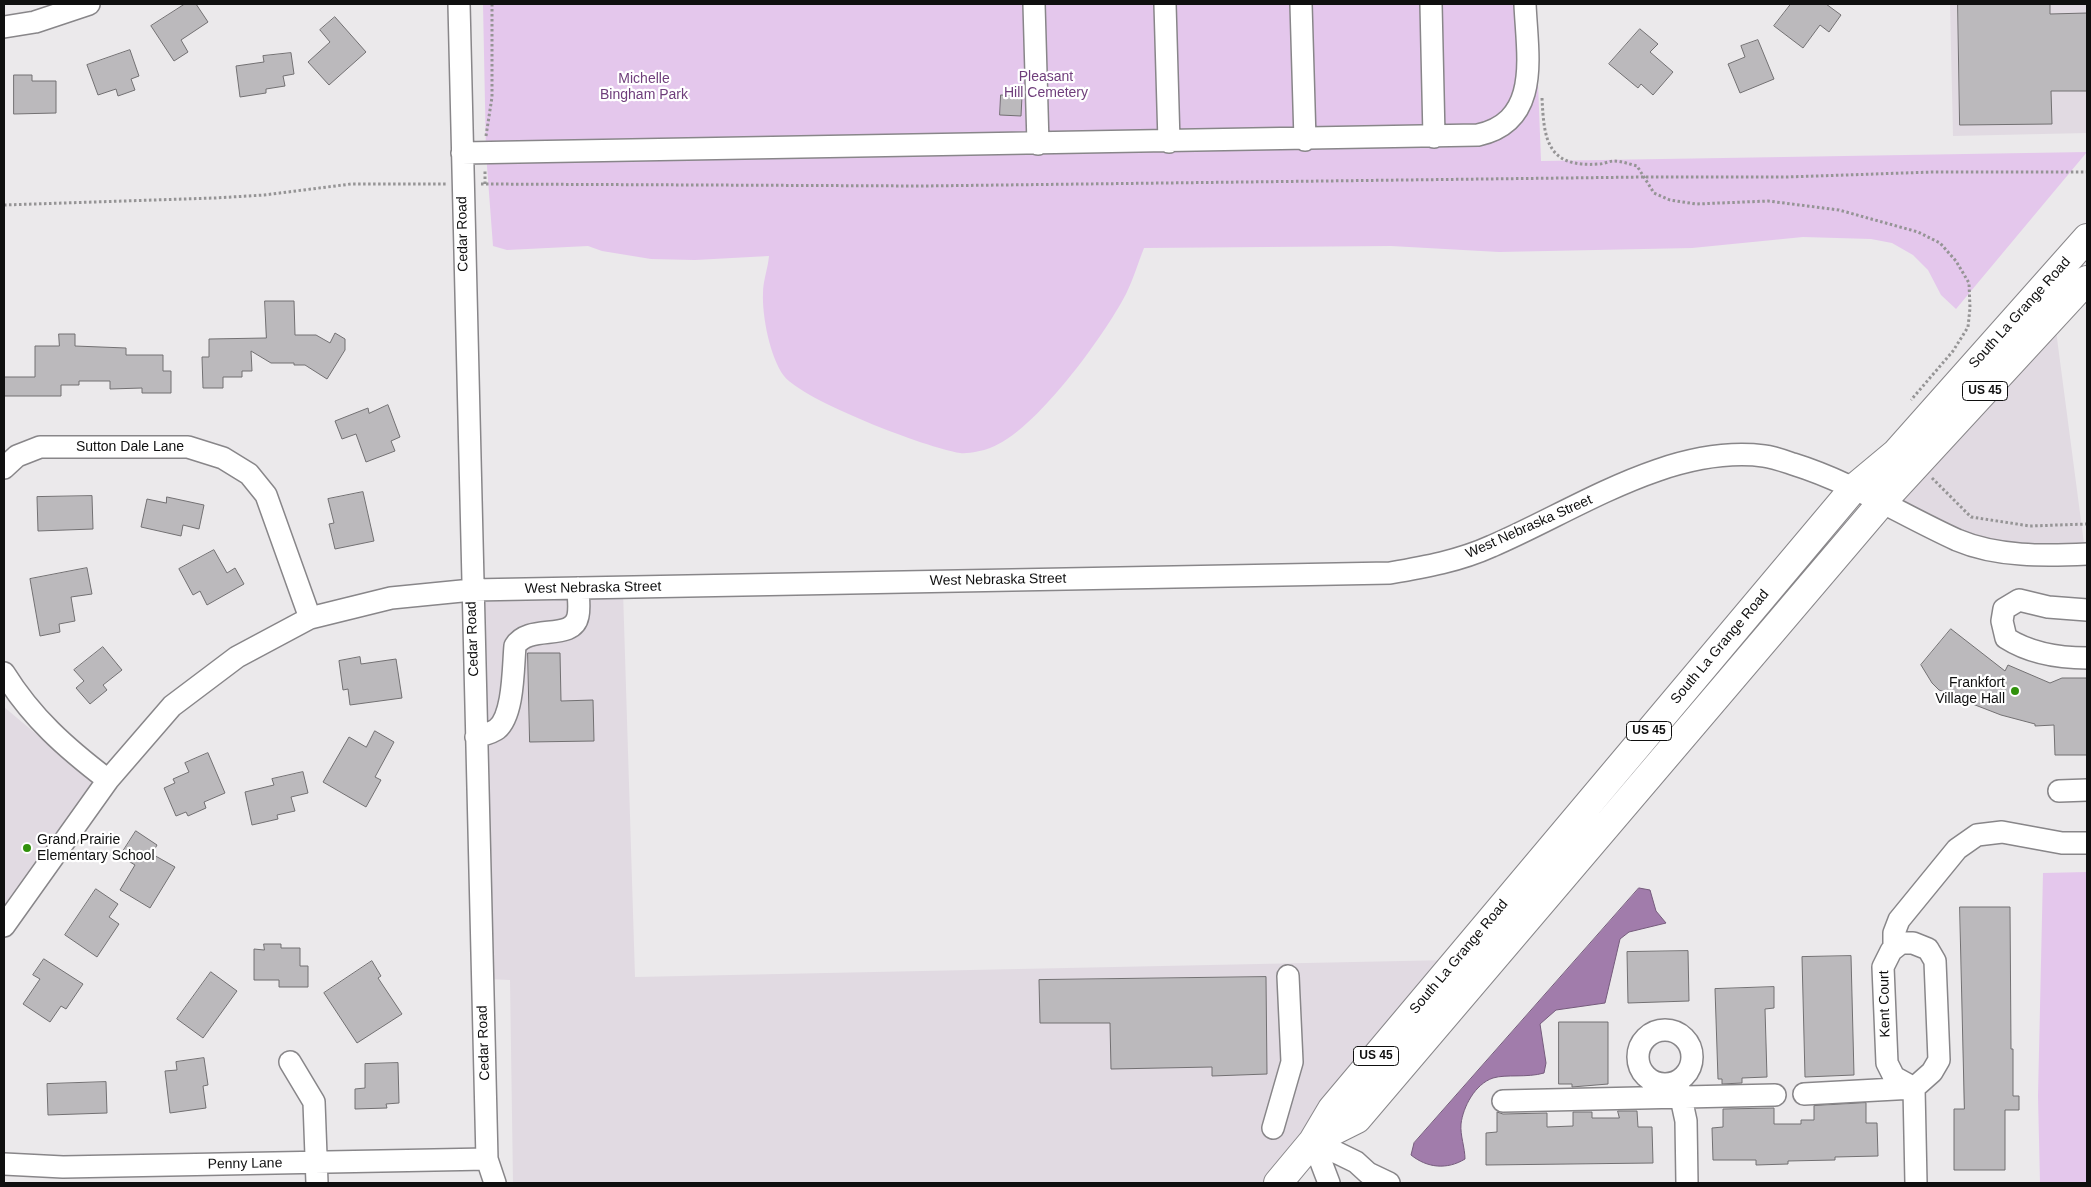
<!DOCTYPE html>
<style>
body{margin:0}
#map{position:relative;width:2091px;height:1187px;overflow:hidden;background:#ebe9eb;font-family:Helvetica,sans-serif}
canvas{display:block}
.frame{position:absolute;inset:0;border:5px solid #0f0f0f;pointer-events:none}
</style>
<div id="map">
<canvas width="2091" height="1187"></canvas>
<div class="frame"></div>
</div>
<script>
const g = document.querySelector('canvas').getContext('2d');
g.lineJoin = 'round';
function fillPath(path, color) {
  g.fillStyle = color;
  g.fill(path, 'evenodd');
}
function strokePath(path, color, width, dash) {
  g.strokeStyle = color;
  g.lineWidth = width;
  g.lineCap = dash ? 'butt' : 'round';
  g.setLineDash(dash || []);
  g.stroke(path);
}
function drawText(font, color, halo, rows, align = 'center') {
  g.font = font + ' Helvetica,sans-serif';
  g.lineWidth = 4.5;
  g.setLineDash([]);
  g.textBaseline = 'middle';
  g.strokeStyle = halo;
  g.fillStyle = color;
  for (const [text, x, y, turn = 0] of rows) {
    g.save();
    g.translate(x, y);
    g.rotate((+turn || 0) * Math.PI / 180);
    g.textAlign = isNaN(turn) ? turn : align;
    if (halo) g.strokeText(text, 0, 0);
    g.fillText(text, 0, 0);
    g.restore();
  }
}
fillPath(new Path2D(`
 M1950,4H2087V133L1953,136Z
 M2055,323L2085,551L1997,547L1889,499Z
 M623,591L635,977L1450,960L1268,1183H513L510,980L486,979L477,594Z
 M4,707L97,785L4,911Z`), '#e1dae2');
fillPath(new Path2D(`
 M483,4H1535L1541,161L2087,152L1956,309L1941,295L1928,270L1913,255L1892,243L1871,239L1803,237L1692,248L1499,252L1391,246L1144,248C1138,263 1133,280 1126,294C1104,336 1035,432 990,448C982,451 968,454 960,453C927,448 804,401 784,376C770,357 762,316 763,293C763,281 768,268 769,256L695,260L651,259L602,251L588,246L507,250L493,246L486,153Z
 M2087,872V1183H2040L2038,1096L2043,873Z`), '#e4c7ec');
const water = new Path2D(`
 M1639,888L1650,890L1656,911L1666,923L1629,932L1620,939L1605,1003L1556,1010L1540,1024L1546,1063L1544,1073C1527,1078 1506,1074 1493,1078C1475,1084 1463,1107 1461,1124C1460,1135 1465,1148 1465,1159C1447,1170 1427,1168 1411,1155L1414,1143Z`);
fillPath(water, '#a17cab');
strokePath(water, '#755b7c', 1);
const building = new Path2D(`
 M185,4H196L208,22L181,40L188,52L174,61L151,26Z
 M1791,4H1826L1841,15L1829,32L1820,25L1803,48L1774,26Z
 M1958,4H2050V14L2087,13V91H2051L2052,124L1960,125Z
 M335,17L366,52L329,85L308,62L330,42L320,30Z
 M1640,29L1658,44L1650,52L1673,72L1653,95L1641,84L1638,88L1609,64Z
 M1758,40L1774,79L1740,93L1728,64L1745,57L1741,46Z
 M130,50L139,76L131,79L135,90L118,96L116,89L98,95L87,65Z
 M291,53L294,74L283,76L285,86L266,89V93L240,97L236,66L264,62L263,56Z
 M14,75H32V81H56V113L14,114Z
 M1001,95L1022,96L1021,116L1000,115Z
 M265,301H294L295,335H316L330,343L335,333L345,339V350L327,379L305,365H294V363H271L251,351L252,371H242V377H223V388H203L202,357H209V339L266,338Z
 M59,334H75V346L126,348V355H163V371H171V393H142V388L110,389V381H79V385H61V396H4V377H35V346H59Z
 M388,405L400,437L391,441L395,451L366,462L356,434L342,439L335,421L368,408L369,413Z
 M363,492L374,541L335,549L329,524L334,523L328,499Z
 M92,496L93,529L38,531L37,497Z
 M167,497L204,505L199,529L183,525L181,536L141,527L147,499L166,503Z
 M214,550L227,573L235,568L244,584L207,605L200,591L193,595L179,569Z
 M87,568L92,594L71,597L75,621L59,624L60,632L40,636L30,579Z
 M1951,629L2005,671L2008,665L2050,683L2062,678H2087V755H2055L2054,725L2035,726V724L2001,715L1970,703L1958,693L1951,694L1939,690L1932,683L1921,665Z
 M103,647L122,670L103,685L107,690L90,704L76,688L84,681L74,670Z
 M528,653H560L561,701L593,700L594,741L530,742Z
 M360,657L361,664L396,659L402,698L350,705L348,689L343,690L339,661Z
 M375,731L394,742L375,777L381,780L366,807L323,782L349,737L366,747Z
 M208,753L225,793L204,802L206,808L188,816L186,812L176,816L164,788L175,783L173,779L189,772L185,763Z
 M303,772L308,793L291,797L295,811L277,815L278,819L252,825L245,792L274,785L272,779Z
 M136,831L157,845L152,854L175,867L150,908L120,890L135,865L120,856Z
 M96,889L118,904L109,917L119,924L97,957L65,935Z
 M1960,907H2010L2011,1049H2013V1096H2019V1110H2005V1170H1954V1109H1964Z
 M264,944H281V948H300V966H308V987H279V980H254V949L264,950Z
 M1688,951L1689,1001L1628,1003L1627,952Z
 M1851,956L1854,1075L1805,1077L1802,957Z
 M44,959L83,984L66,1009L61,1006L50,1022L23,1004L40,979L33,975Z
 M372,961L381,976L378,978L402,1014L357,1043L324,993Z
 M211,972L237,991L203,1038L177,1019Z
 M1266,977L1267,1074L1212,1076V1067L1111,1069L1110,1023H1040L1039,980Z
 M1774,987V1008L1765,1009L1767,1077L1742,1078V1083L1722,1084V1079H1718L1715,989Z
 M1559,1022H1608V1084L1572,1087V1084H1559Z
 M204,1058L208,1085L203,1086L206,1108L170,1113L165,1071L177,1070L176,1062Z
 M398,1063L399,1103L386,1104L387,1108L355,1109V1089L365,1088V1064Z
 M106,1082L107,1113L48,1115L47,1084Z
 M1866,1103V1123H1877L1878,1156L1835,1157V1160L1788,1161V1164L1756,1165V1160H1713L1712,1128L1723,1127V1109L1774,1108V1124H1801V1120H1814V1106Z
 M1618,1111H1637L1638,1127H1652L1653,1163L1486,1165V1133L1497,1132V1112L1503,1114L1547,1113V1127L1573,1126V1112H1592V1118H1619Z`);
fillPath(building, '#bbb9bc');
strokePath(building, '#727072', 1);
const minor = new Path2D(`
 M459,4L487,1159L495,1183
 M1034,4L1038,144
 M1165,4L1169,142
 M1301,4L1305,140
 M1431,4L1434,137
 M4,27L35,22L89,4
 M462,153L1478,135C1542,121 1527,54 1525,4
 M4,468L17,456L40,447H188L223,458L249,474L266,495L310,618
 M2087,610L2048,607L2019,600L2004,609L2002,621L2006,638C2031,654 2059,658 2087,658
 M4,673C32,718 66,748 108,780
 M476,737C482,735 492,733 497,729C514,715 513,667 515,646C529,623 573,642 578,616C580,607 578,597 578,588
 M2059,791L2087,790
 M4,926L108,780L172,706L237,657L310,618L391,598L472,590L1390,573C1425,567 1459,561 1492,546C1574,511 1670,444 1764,456C1773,457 1784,461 1793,464C1851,482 1902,515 1957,540C1997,557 2045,556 2087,554
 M1894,948V933L1899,920L1957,849L1977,835L2002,832L2062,843H2087
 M1638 1057a27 27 0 1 1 54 0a27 27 0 1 1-54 0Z
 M290,1062L314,1102L317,1183
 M1678,1084L1686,1121L1687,1183
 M1914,1088L1894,1077L1887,1063L1883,967L1891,951L1901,943H1913L1928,949L1935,961L1939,1060L1932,1072L1914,1088L1916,1183
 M1804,1094L1914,1088
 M1503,1101L1775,1095
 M1273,1128L1292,1062L1288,976
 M1313,1141L1356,1162L1368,1173L1389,1183
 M1313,1141L1329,1183
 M4,1164L63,1167L487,1159`);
const major = new Path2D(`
 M1313,1141L1357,1119L1883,501L2087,280
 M1278,1183L1313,1141L1332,1109L1854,488L1896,453L2087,238`);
strokePath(minor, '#888689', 24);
strokePath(major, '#888689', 30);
strokePath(new Path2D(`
 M1542,98C1544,140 1547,168 1599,164C1604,164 1609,161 1614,161C1621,161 1629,164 1637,166L1654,193L1670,200L1696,204L1768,201L1839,210L1918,232L1940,243L1956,261L1969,283L1970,308L1968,327L1953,351L1911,400
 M486,136L492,97V4
 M481,184L923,186L1645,177H1787L1933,172H2087
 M485,184V170
 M4,205L215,198L264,195L351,184H447
 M1932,478L1971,517L2030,526L2087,524`), '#959495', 3, [2.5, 2.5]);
strokePath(minor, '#fff', 21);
strokePath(major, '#fff', 28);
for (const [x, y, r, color] of [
 [2015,691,5,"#31910c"],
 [27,848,5,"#31910c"]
]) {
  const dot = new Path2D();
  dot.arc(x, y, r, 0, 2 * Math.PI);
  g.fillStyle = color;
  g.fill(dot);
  strokePath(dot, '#fff', 2);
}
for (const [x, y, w] of [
 [1985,391,45],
 [1649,731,45],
 [1376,1056,45]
]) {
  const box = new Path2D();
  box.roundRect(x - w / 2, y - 9.5, w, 19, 4);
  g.fillStyle = '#fff';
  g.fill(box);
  strokePath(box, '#0f0f0f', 1);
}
drawText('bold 12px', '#0f0f0f', null, [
 ["US 45",1985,391],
 ["US 45",1649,731],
 ["US 45",1376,1056]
]);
drawText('14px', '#6f3e7b', '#fff', [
 ["Pleasant",1046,77],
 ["Hill Cemetery",1046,93],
 ["Michelle",644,79],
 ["Bingham Park",644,95]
]);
drawText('14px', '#0f0f0f', '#fff', [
 ["Cedar Road",463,234,-91],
 ["South La Grange Road",2020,313,-48],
 ["Sutton Dale Lane",130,447],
 ["West Nebraska Street",1529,527,-24],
 ["West Nebraska Street",998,580,-1],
 ["West Nebraska Street",593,588,-1],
 ["Cedar Road",473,639,-92],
 ["South La Grange Road",1720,647,-50],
 ["South La Grange Road",1459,957,-50],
 ["Kent Court",1885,1004,-91],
 ["Cedar Road",484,1043,-92],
 ["Penny Lane",245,1164,-1]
]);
drawText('14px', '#0f0f0f', '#fff', [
 ["Frankfort",2005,683],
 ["Village Hall",2005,699],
 ["Grand Prairie",37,840,"left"],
 ["Elementary School",37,856,"left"]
], 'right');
</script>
